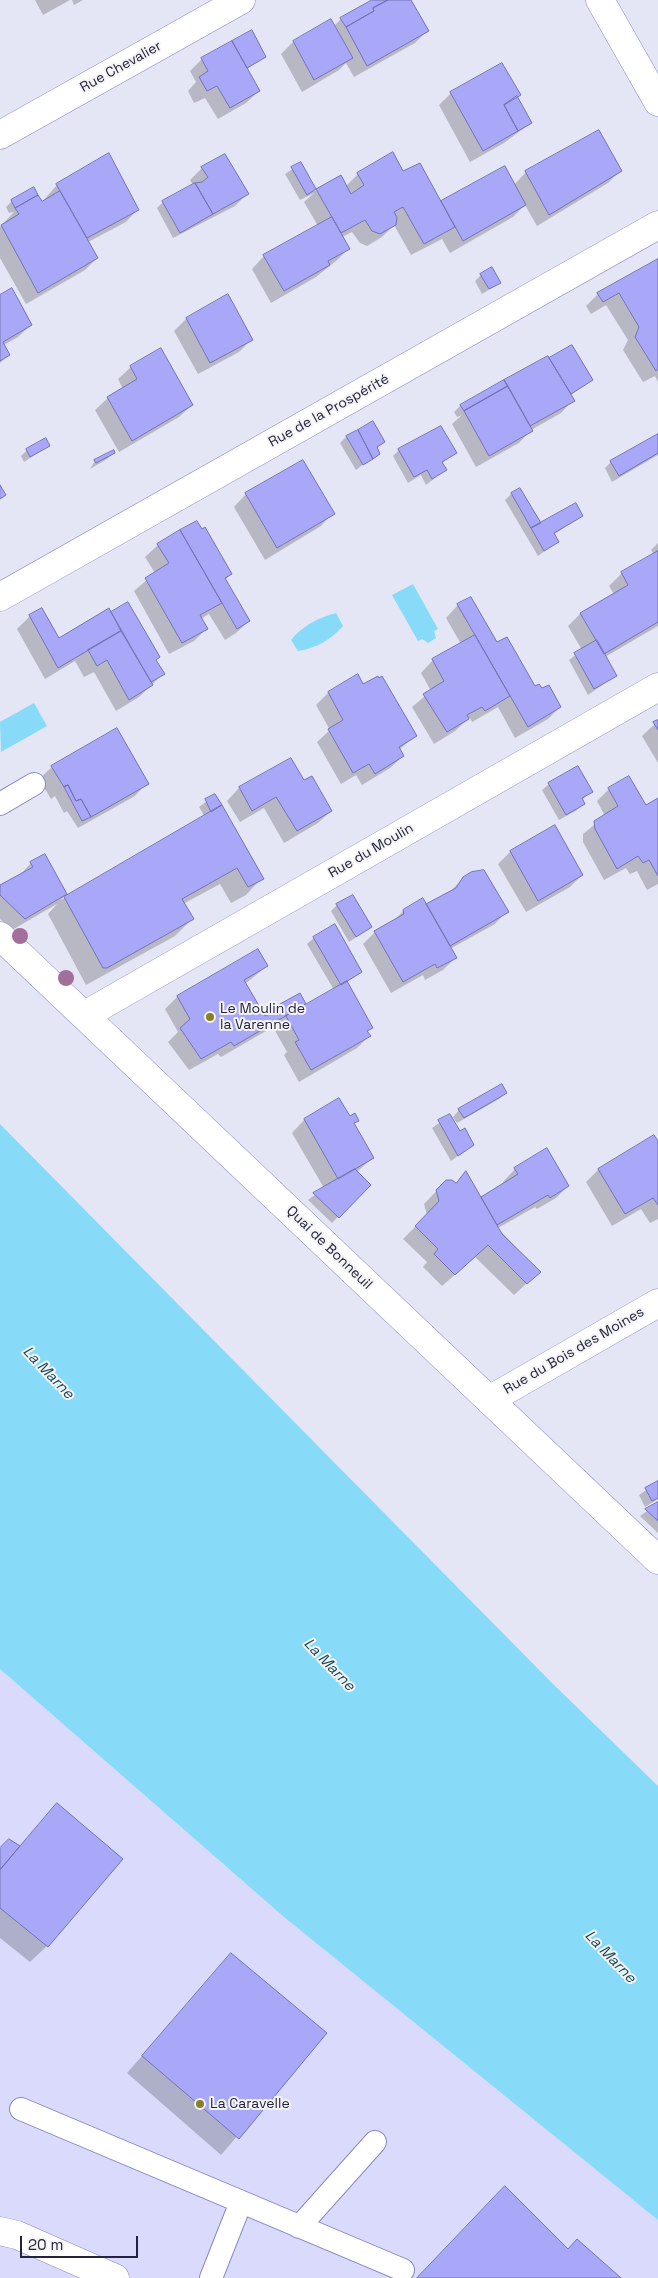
<!DOCTYPE html>
<meta charset="utf-8">
<style>
body{margin:0}
#map{position:relative;width:658px;height:2278px;overflow:hidden;background:#e5e6f5;font-family:"Space Grotesk",sans-serif}
canvas{display:block}
.scale{position:absolute;left:20px;top:2236px;width:118px;height:22px;box-sizing:border-box;border:2px solid #24233f;border-top:0;padding-left:6px;font-size:15px;line-height:18px;white-space:nowrap;color:#24233f;-webkit-text-stroke:4px #f4f4f4;paint-order:stroke}
</style>
<div id="map">
<canvas width="658" height="2278"></canvas>
<div class="scale">20 m</div>
</div>
<script>
const g = document.querySelector('canvas').getContext('2d');
g.lineJoin = 'round';
function fillPath(path, color) {
  g.fillStyle = color;
  g.fill(path, 'evenodd');
}
function strokePath(path, color, width, dash) {
  g.strokeStyle = color;
  g.lineWidth = width;
  g.lineCap = dash ? 'butt' : 'round';
  g.setLineDash(dash || []);
  g.stroke(path);
}
function drawText(font, color, halo, rows, align = 'center') {
  g.font = font + ' "Space Grotesk",sans-serif';
  g.lineWidth = 4;
  g.setLineDash([]);
  g.textBaseline = 'middle';
  g.strokeStyle = halo;
  g.fillStyle = color;
  for (const [text, x, y, turn = 0] of rows) {
    g.save();
    g.translate(x, y);
    g.rotate((+turn || 0) * Math.PI / 180);
    g.textAlign = isNaN(turn) ? turn : align;
    if (halo) g.strokeText(text, 0, 0);
    g.fillText(text, 0, 0);
    g.restore();
  }
}
fillPath(new Path2D(`
 M0,1669L284,1917L658,2220V2278H0Z`), '#dadbfc');
fillPath(new Path2D(`
 M413,584L438,629L434,631L436,638L428,643L422,639L418,641L392,595Z
 M336,613L343,626C330,640 317,648 298,651L291,640C303,625 318,618 336,613Z
 M34,703L47,726L1,752L0,722Z
 M0,1124L553,1684L658,1786V2220L284,1917L0,1669Z`), '#88daf9');
fillPath(new Path2D(`
 M35,0H70L43,15Z
 M72,0H83L74,5Z
 M375,0H410L427,31L415,43L354,77L346,63L339,70L302,92L281,54L293,42L331,21L334,26L341,19Z
 M265,56L246,70L259,91L246,103L218,119L205,98L194,103L188,91L196,82L190,71L202,59Z
 M451,93L516,97L531,123L504,143L470,162L439,105Z
 M300,164L315,191L341,177L346,186L358,174L403,173L441,203L504,167L514,185L526,172L621,170L608,183L537,226L525,205L513,217L450,253L442,239L411,255L394,225L382,237L367,246L360,243L352,232L342,237L348,249L336,261L316,277L271,303L252,269L264,256L318,226L304,202L314,193L300,200L285,174Z
 M202,168L247,194L235,206L173,238L157,208L163,202L193,185L190,180Z
 M57,185L138,209L126,222L88,242L97,258L85,270L26,304L0,258V227L14,212L9,213L6,207L12,201L41,203Z
 M658,260V382L655,376L643,382L623,350L628,340L606,305L591,314L586,306L598,294Z
 M481,275L500,283L482,294L475,281Z
 M227,296L251,340L239,352L198,374L174,331L186,319Z
 M0,297L31,325L18,337L4,345L8,355L0,363Z
 M547,357L591,380L570,395L573,400L561,413L531,430L519,443L476,467L452,424L462,415L457,417L454,412L460,406Z
 M131,367L192,405L179,417L119,452L95,410L108,398L123,389L118,379Z
 M373,423L384,442L376,449L378,453L356,470L340,443L346,437Z
 M658,435V455L612,482L605,468L611,462Z
 M48,446L24,462L21,456L27,450Z
 M399,450L455,453L441,464L445,470L426,485L421,475L408,483L393,456Z
 M114,453L107,459L90,469L95,461Z
 M303,462L333,513L321,526L265,560L234,507L246,494Z
 M511,494L541,525L582,516L553,535L557,542L538,556L505,500Z
 M196,523L231,574L225,580L249,621L236,633L225,640L209,614L201,619L206,629L194,641L169,654L134,591L155,573L145,557L158,545Z
 M658,543V626L605,657L615,676L588,695L569,660L582,650L568,626L580,614L614,594L609,586L622,573L654,555L651,550Z
 M127,604L163,674L139,697L116,711L94,672L84,677L75,661L45,679L17,629L30,616L42,609L59,639Z
 M458,605L497,644L534,687L560,707L548,719L515,738L498,707L472,722L470,718L467,720L455,731L434,744L412,707L431,691L421,673L433,660L461,644L446,618Z
 M357,676L363,686L416,735L399,750L403,756L390,768L362,785L356,775L341,784L317,742L330,730L316,705L328,693Z
 M658,721V763L642,736Z
 M290,759L303,782L331,811L318,823L284,843L264,808L240,822L227,801L239,788Z
 M52,767L147,783L135,796L78,828L67,811L64,813L55,796L51,799L39,779Z
 M577,767L591,791L582,800L583,803L577,810L559,820L542,790L549,784Z
 M609,789L646,806L658,799V884L647,890L637,871L630,874L626,868L604,880L583,842V834L605,816L597,801Z
 M214,796L262,878L246,895L231,903L220,884L183,904L192,919L175,936L86,985L48,914L57,904L12,930L0,919V886L19,876L31,863L66,894L61,900L205,817L199,807Z
 M555,827L582,875L570,887L526,912L498,864L510,852Z
 M463,878L507,911L495,924L450,949L455,958L443,970L425,980L423,975L391,993L363,944L375,932L394,921L403,911L426,906L451,891Z
 M337,905L371,927L349,942L331,911Z
 M314,938L361,971L347,982L371,1028L367,1033L369,1036L357,1048L299,1082L284,1055L287,1052L273,1027L221,1057L218,1054L189,1070L168,1042L178,1032L165,1009L177,997L258,951L267,966L245,984L264,1018L271,1010L299,994L306,1006L334,990L307,944Z
 M502,1085L506,1093L499,1099L457,1123L453,1117L459,1110Z
 M338,1100L349,1117L357,1121L353,1125L372,1158L357,1172L369,1185L332,1223L308,1200L324,1188L292,1133L304,1120Z
 M449,1116L459,1133L473,1145L451,1161L432,1128Z
 M658,1144V1219L650,1223L641,1209L612,1226L586,1182L598,1170Z
 M515,1169L568,1186L556,1198L537,1209L535,1207L498,1228L539,1272L514,1295L475,1257L442,1286L423,1267L427,1262L403,1239L427,1215L424,1204L446,1181L481,1198L504,1184L503,1182Z
 M658,1482V1499L645,1507L639,1495Z
 M658,1503V1533L640,1516Z
 M57,1805L47,1946L30,1962L0,1938V1850L19,1847Z
 M231,1955L326,2033L221,2155L127,2073Z`), '#0003');
const building = new Path2D(`
 M372,0H388L373,8L374,11L346,27L340,18Z
 M388,0H411L429,31L367,66L346,27L374,11L373,8Z
 M331,19L353,58L314,80L293,41Z
 M252,30L266,57L247,68L232,41Z
 M232,41L260,91L230,108L217,86L207,91L199,77L208,71L201,58Z
 M502,63L521,95L504,105L518,131L483,151L450,92Z
 M517,96L532,123L518,131L504,105Z
 M599,130L622,171L549,215L525,171Z
 M393,152L403,171L420,163L455,227L424,244L403,207L394,212L397,217L396,225L380,234L372,231L365,220L341,233L316,189L341,175L351,194L364,185L357,173Z
 M109,153L139,210L87,238L56,184Z
 M225,154L249,194L213,214L195,183L202,182L208,177L201,167Z
 M301,162L316,189L307,195L291,167Z
 M505,166L526,205L463,241L441,201Z
 M195,183L213,214L180,233L162,201Z
 M34,187L38,195L15,208L11,200Z
 M60,191L98,258L38,293L1,225L19,214L15,208L38,195L42,201Z
 M332,217L350,249L328,261L330,265L284,291L263,255Z
 M658,259V369L656,371L635,337L639,327L619,293L603,302L597,293Z
 M492,267L501,283L489,289L480,274Z
 M12,288L32,325L3,342L10,355L0,361V295Z
 M228,294L253,340L210,363L186,318Z
 M572,345L593,380L571,394L549,358Z
 M161,348L193,405L132,441L107,397L137,379L130,366Z
 M548,356L575,401L530,426L504,380Z
 M504,380L508,386L464,411L460,405Z
 M508,386L533,431L489,456L464,411Z
 M373,421L385,442L377,447L380,454L373,459L358,430Z
 M441,426L457,453L442,462L447,470L432,479L427,470L414,477L398,449Z
 M358,430L373,459L363,465L346,436Z
 M658,434V453L619,476L610,461Z
 M46,438L50,446L30,457L26,449Z
 M114,450L115,453L96,463L94,460Z
 M303,460L335,514L277,548L245,493Z
 M0,485L6,495L0,499Z
 M520,488L541,523L531,528L511,493Z
 M576,503L583,516L554,533L559,542L544,551L531,528Z
 M197,521L202,529L205,527L232,574L225,578L250,621L237,629L180,530Z
 M180,530L222,603L200,615L208,629L182,643L145,578L169,563L157,544Z
 M658,551V622L604,654L580,613L628,585L621,572Z
 M471,597L497,642L507,637L535,686L539,684L542,688L549,685L561,707L528,727L457,604Z
 M128,602L160,657L156,660L165,674L151,682L111,612Z
 M42,608L59,638L109,608L121,631L58,668L29,615Z
 M121,631L153,685L129,700L107,660L97,666L88,650Z
 M475,635L510,696L485,711L482,707L467,715L469,719L447,732L423,694L444,681L432,659Z
 M597,640L617,676L594,689L574,653Z
 M358,674L363,684L378,676L379,678L382,676L417,736L399,747L404,756L375,774L369,764L353,773L328,729L343,720L328,692Z
 M658,720V730L653,722Z
 M117,728L149,784L91,817L81,799L76,801L68,785L64,787L51,766Z
 M291,758L304,780L312,776L332,811L297,831L276,797L252,811L239,787Z
 M578,766L593,792L582,798L585,804L566,815L548,783Z
 M629,776L646,805L658,798V876L649,860L643,863L638,856L617,869L595,829L594,821L618,806L608,788Z
 M68,785L76,801L81,799L91,817L82,821L64,787Z
 M215,794L222,805L211,812L205,799Z
 M222,805L264,879L248,887L237,868L182,899L194,919L107,968H103L64,897Z
 M555,825L583,875L538,901L510,851Z
 M45,854L67,894L25,919L0,895V885L33,867L30,862Z
 M484,870L509,912L450,946L426,904L456,888L463,877L471,872Z
 M353,895L372,927L356,937L336,904Z
 M423,898L457,958L437,968L435,964L403,982L374,931L404,914L403,910Z
 M335,924L362,972L341,985L313,937Z
 M258,949L268,966L244,980L265,1016L272,1013L271,1009L300,993L306,1004L234,1046L231,1042L201,1059L180,1028L190,1019L177,996Z
 M347,981L373,1028L367,1031L371,1036L311,1070L295,1042L299,1040L286,1016Z
 M502,1084L507,1093L464,1118L458,1109Z
 M339,1098L350,1116L355,1113L359,1121L354,1123L374,1158L338,1179L304,1119Z
 M450,1114L460,1131L465,1128L474,1145L458,1156L438,1120Z
 M654,1135L658,1141V1205L653,1198L625,1214L598,1169Z
 M547,1148L569,1186L550,1198L548,1195L497,1225L481,1197L518,1174L514,1168Z
 M355,1169L371,1185L339,1218L313,1193Z
 M466,1171L502,1234L541,1272L527,1284L488,1245L455,1275L434,1254L438,1249L415,1226L439,1201L436,1190L446,1180H452L456,1183Z
 M658,1481V1498L652,1501L645,1488Z
 M658,1502V1521L645,1509Z
 M57,1803L123,1859L48,1947L0,1908V1870Z
 M9,1839L20,1846L0,1870V1848Z
 M231,1953L327,2033L239,2139L142,2056Z
 M505,2186L568,2249L577,2239L621,2278H417Z`);
fillPath(building, '#a9a8f8');
strokePath(building, '#7372b4', 1);
const service = new Path2D(`
 M0,804L34,784
 M21,2109L403,2270
 M299,2227L375,2142
 M211,2278L241,2202`);
const minor = new Path2D(`
 M600,0L658,102
 M0,135L241,0
 M0,597L658,225
 M0,936L658,1560
 M85,1015L658,687
 M489,1400L658,1303
 M0,2231L17,2235L115,2278`);
strokePath(service, '#8887cb', 24);
strokePath(minor, '#8887cb', 29);
strokePath(service, '#fff', 22);
strokePath(minor, '#fff', 28);
g.fillStyle = '#a26e9a';
for (const [x, y] of [
 [20,936],
 [66,978]
]) {
  g.beginPath();
  g.arc(x, y, 8, 0, 2 * Math.PI);
  g.fill();
}
for (const [x, y, r, color] of [
 [210,1017,5,"#887f26"],
 [200,2104,5,"#887f26"]
]) {
  const dot = new Path2D();
  dot.arc(x, y, r, 0, 2 * Math.PI);
  g.fillStyle = color;
  g.fill(dot);
  strokePath(dot, '#f4f4f4', 2);
}
drawText('14px', '#24233f', '#f4f4f4', [
 ["Rue Chevalier",121,67,-29],
 ["Rue de la Prospérité",329,411,-29],
 ["Rue du Moulin",371,851,-30],
 ["Quai de Bonneuil",329,1248,44],
 ["Rue du Bois des Moines",574,1351,-30]
]);
drawText('14px', '#24233f', '#f4f4f4', [
 ["Le Moulin de",220,1009],
 ["la Varenne",220,1025],
 ["La Caravelle",210,2104]
], 'left');
drawText('italic 15px', '#194959', '#f4f4f4', [
 ["La Marne",48,1373,46],
 ["La Marne",329,1665,46],
 ["La Marne",610,1957,46]
]);
</script>
